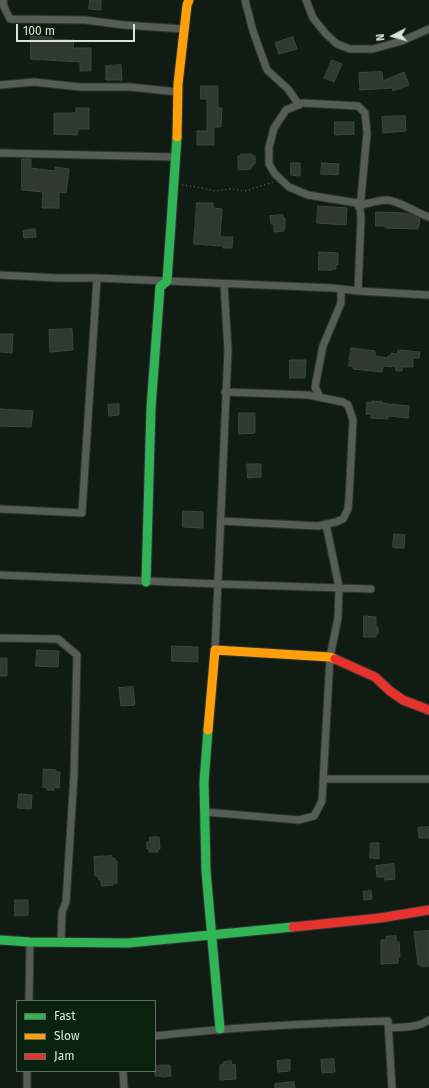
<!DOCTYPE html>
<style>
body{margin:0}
#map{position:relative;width:429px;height:1088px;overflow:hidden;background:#101c13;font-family:"Fira Sans",sans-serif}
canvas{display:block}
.legend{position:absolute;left:16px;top:1000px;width:140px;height:72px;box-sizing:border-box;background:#0b2110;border:1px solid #5d7061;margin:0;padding:5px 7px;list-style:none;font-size:12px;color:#d8e6da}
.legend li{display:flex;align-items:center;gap:8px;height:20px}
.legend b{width:20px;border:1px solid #5d7061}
.north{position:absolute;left:373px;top:16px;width:40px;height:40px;-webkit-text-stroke:3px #0b2110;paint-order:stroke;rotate:264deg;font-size:11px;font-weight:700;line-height:16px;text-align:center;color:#d8e6da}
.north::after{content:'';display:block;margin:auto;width:14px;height:18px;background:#d8e6da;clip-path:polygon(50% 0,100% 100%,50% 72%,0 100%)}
.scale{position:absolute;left:16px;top:24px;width:119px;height:18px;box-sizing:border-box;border:2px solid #d8e6da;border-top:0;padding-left:5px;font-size:12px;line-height:14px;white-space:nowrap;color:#d8e6da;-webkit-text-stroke:3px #0b2110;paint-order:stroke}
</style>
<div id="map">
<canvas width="429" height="1088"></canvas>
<ul class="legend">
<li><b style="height:5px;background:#30b455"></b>Fast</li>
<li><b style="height:5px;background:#ff9f0a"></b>Slow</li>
<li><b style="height:5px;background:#e5322d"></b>Jam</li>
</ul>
<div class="north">N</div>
<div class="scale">100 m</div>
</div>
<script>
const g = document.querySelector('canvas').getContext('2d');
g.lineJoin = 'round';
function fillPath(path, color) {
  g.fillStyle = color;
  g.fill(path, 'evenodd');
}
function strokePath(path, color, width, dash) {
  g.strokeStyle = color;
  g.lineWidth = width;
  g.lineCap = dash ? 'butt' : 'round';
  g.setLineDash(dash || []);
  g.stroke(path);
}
const building = new Path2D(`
 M90,0H101V10L89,9Z
 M31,36L52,37V39L74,40L73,48H91V71H80V62L31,59Z
 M293,37L297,49L279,54L275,43Z
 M332,60L342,64L334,82L324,78Z
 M121,65L122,80H106V66Z
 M382,72L383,81L404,72L409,85L393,91L392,88L360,90L359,73Z
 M201,86H218V108H222L221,127H214V145H197V131H207V99H201Z
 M76,108H89V129H78L77,135L54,134V113H76Z
 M405,116L406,131L383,133L382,117Z
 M335,122H354V134L335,135Z
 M241,154H252V156H255V164H253V166H251V169L238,170V156H241Z
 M22,159H31V168L55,171V167L69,169L66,193L59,192V208H42L43,192L22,190Z
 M291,163H300V176L291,175Z
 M322,163L339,164L338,175L321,174Z
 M197,203H213V208L222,209L220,237H233L232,248H223V246L194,244Z
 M318,206L347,208L346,225L317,223Z
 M376,212L405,213V214H410L420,219L419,226H418V229L385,228V226H376Z
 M283,215V218H285V228H284V231L274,232V224H271L270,216Z
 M35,229L36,237L24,238L23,231Z
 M319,252L338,253V265H336V269H332V270H319Z
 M72,329L73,350L50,352L49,330Z
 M0,334H13L12,353L0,352Z
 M351,348L375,351V356L388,358V356H391V353L397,354L398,350L420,352L419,358H413V367H402V371H396V367L383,366L382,372L353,369V366H349Z
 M290,360H306L305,378H290Z
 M372,401L383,402L382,403L389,404L409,406L408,418L388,416V419L371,418V414H366L367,402L372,403Z
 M119,404V415L109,416L108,405Z
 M0,409L33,411L31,427L0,426Z
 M239,413H255V433L239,434Z
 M247,464H261V477L248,478Z
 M183,511L203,512V528L183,527Z
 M394,534L405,535L404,548H395L393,547Z
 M364,616L376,617V627H378V634H376V637H364Z
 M172,646L198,647V662L172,661Z
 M37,650L59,651L58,667L36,666Z
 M0,658H7V676H0Z
 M133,687L135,705L121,706L119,688Z
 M44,769L56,770V772H60L59,788L54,787V790H47V788L43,787Z
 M19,794L32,795L31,809L18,808Z
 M429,827V838H419L418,828Z
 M150,837H159L160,849H158V852H149V849H147V842H149Z
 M371,843H379V859L370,858Z
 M112,856V859L115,858V861H117V883H113V885L101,886V880H99L98,876H95L94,857Z
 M394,864L395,879L385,880V877H377L376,866Z
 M371,891L372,899L364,900L363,892Z
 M15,900H28V915L15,916Z
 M429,931V966L422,967L421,965H418L414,932Z
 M396,936V942H399L400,957H398V963L381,964V940H386V937Z
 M334,1059L335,1072L322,1073L321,1060Z
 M290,1060V1071L278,1072L277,1061Z
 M231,1061L232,1065L235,1064L236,1079L220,1080V1065L224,1064V1062Z
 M163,1065H170L171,1076L162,1077V1076H155V1066Z
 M294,1082L295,1088H275V1084Z`);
fillPath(building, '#2f3932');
strokePath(building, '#3b463e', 1);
const street = new Path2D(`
 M3,0L4,7L10,19L85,20L124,25L184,29
 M245,0L253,31L267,70L288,89L299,105
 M306,0L313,18L326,34L337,44L350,49H373L402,41L429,29
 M0,85L34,82L80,87H130L178,92
 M0,153L175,157
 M361,205C370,203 379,200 387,200C400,201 416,213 429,217
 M0,275L58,278H97L333,288L358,291L429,295
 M358,291L361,218L360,209L357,203L308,195L289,187L275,174L269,164V147L274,128L286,110L303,103L358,106L365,113L367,133L360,209
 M320,397L315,387L323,346L341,303V289
 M0,509L82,513L97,278
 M221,521L318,526L336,522L343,519L348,509L349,498L353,420L348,405L343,402L308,395L225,392
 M0,575L219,584L371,589
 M0,638L58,639L77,655L74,775L66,902L62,912L61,942
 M215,650L228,350L224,284
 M323,779H429
 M205,812L299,820L314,816L322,801L330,657L338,618L339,587L326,524
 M29,1001L30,942
 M389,1028C401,1027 418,1028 429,1020
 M155,1036C233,1027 310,1023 388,1021L392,1088
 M123,1071L124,1088
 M27,1088V1071`);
const fast = new Path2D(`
 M146,582L151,408L160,287L167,281L177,137
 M208,730L204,782L206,871L220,1029
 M0,940L30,942L128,943L293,927`);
const slow = new Path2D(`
 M177,137L178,84L187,5L189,0
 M208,730L215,650L330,657L335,659`);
const jam = new Path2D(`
 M335,659L375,677L390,691L403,700L429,710
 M293,927L380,918L429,910`);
strokePath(street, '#2d3730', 9);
strokePath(fast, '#2d3730', 11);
strokePath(slow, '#2d3730', 11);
strokePath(jam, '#2d3730', 11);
strokePath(new Path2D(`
 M182,185L203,188L215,191L230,189L245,191L274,182`), '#545c55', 1.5, [1, 3]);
strokePath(street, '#545c55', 7);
strokePath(fast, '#30b455', 9);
strokePath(slow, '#ff9f0a', 9);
strokePath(jam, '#e5322d', 9);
</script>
